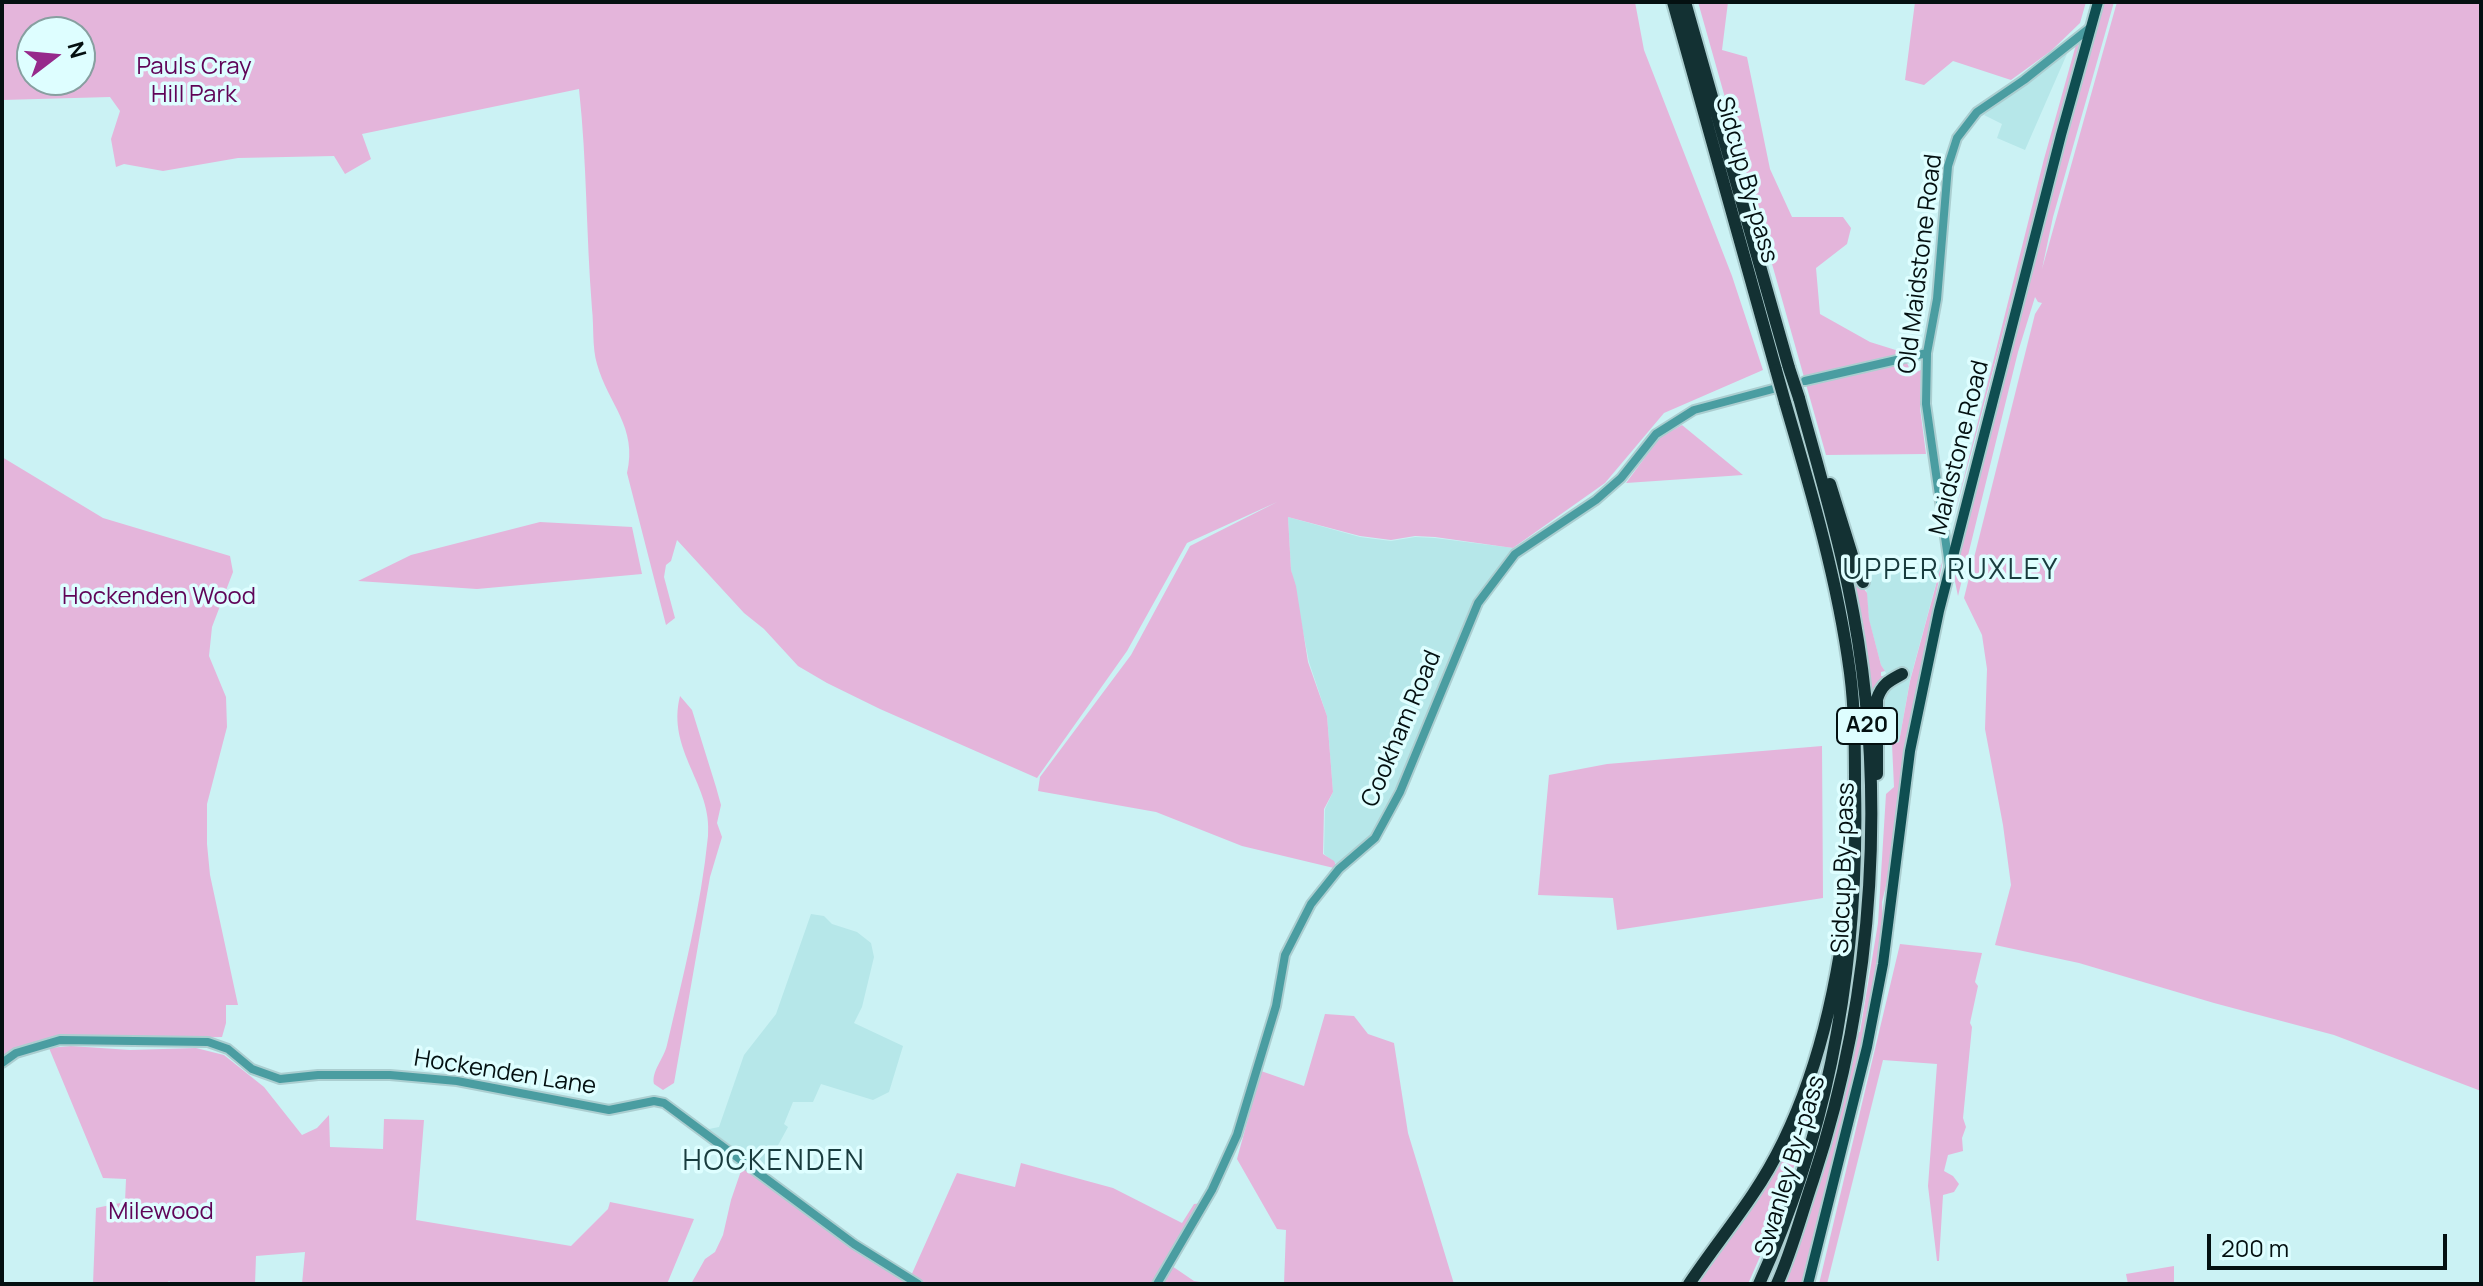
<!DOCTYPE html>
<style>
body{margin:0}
#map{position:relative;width:2483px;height:1286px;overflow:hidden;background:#cbf2f4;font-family:Manrope,sans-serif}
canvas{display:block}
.frame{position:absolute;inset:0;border:4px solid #041011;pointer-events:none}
.north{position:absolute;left:16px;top:16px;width:80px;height:80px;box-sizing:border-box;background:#defeff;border:2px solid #879fa0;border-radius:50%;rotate:74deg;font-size:22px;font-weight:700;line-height:32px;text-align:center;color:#041011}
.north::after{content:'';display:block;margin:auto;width:28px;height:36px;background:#96298b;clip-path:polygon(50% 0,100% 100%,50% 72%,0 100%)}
.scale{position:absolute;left:2207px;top:1234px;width:240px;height:36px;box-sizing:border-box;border:4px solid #041011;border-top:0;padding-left:10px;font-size:24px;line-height:28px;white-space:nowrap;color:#041011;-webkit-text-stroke:6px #defeff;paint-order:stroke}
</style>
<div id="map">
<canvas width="2483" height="1286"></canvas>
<div class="frame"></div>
<div class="north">N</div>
<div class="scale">200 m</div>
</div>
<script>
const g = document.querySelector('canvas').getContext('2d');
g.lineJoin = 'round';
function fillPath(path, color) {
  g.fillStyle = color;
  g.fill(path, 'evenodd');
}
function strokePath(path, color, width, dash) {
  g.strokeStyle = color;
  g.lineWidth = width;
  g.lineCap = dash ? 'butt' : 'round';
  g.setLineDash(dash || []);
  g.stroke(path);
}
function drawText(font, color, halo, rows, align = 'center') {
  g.font = font + ' Manrope,sans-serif';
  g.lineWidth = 7;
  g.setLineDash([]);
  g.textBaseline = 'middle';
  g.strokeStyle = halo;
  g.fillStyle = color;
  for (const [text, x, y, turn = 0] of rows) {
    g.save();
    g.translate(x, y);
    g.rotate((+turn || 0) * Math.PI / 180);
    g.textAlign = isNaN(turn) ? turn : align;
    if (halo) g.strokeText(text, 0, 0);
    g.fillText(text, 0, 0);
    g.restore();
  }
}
fillPath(new Path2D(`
 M2070,47L2025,150L1997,138L2002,124L1984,115L2014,91L2040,74Z
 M1288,517L1360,537L1391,541L1415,537L1435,538L1521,549L1477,602L1400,792L1375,838L1340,867L1324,854L1325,809L1333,792L1327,716L1309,662L1291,570Z
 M1938,564L1941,565L1910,680L1899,742L1882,745L1879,706L1888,676L1881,665L1869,620L1865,576Z
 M811,914L824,916L832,924L857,932L871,943L874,957L862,1007L854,1023L903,1046L889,1092L873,1100L821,1084L813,1102H793L784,1124L788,1127L764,1171L709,1129L719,1127L744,1055L776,1014Z`), '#b6e7e9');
fillPath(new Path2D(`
 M2,2H1635L1644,50L1732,276L1763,370L1664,413L1605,483L1513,548L1435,537L1415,536L1391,540L1360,536L1288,517L1291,570L1296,586L1308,662L1327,716L1333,792L1324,809L1323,854L1334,861L1338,869L1242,846L1156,812L1038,791L1040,777L1131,655L1190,546L1277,502L1187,543L1127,651L1037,778L880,709L827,683L798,666L764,629L744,613L677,540L671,561L666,565L664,577L675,618L666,625L627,473C638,427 608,404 597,364C592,347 594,326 592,309C586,235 587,162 579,89L362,134L371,159L345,174L334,156L238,158L163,171L124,164L116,167L111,139L120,111L110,97L2,100ZM32,32H80V80H32Z
 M1698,2H1728L1722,50L1747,57L1770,169L1792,217H1843L1851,228L1847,244L1816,268L1820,314L1870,342L1902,352L1912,374L1921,370L1920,408L1926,454L1826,455Z
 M1915,2H2086L2080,23L2051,51L2011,80L1953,61L1924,85L1905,80Z
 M2104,2H2114L2053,217L2042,269L2117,2H2481V1091L2334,1035L2214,1003L2079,963L1995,945L2011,885L2003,825L1985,729L1987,669L1982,635L1964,598L2035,314L2042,303L2038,302L2035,297L2018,352L1958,596L1953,572L2066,137Z
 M2077,41H2080L1952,525L2044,159Z
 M1682,425L1743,475L1626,483L1660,437Z
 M2,457L103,518L230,556L233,572L212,627L209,656L226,697L227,727L207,804V844L210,875L238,1005H226V1023L222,1037C193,1037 164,1041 134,1041C83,1040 47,1028 2,1061Z
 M540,522L632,527L642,574L477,589L358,581L411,555Z
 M1944,555L1903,757L1891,866L1882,902L1883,928L1862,1046L1802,1284H1786L1826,1164L1857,1032H1860L1878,923L1886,794L1894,787L1892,744L1899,742L1910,681Z
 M1852,573L1867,593L1869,619L1881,665L1885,671L1881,672V676H1886L1881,681L1872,702Z
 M680,696L692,710L716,787L721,805L717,823L722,837L710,877L674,1083L663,1090L654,1084C651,1072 664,1058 667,1045C683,976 701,907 708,836C713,785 666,751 680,696Z
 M1822,746L1823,898L1617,930L1613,898L1538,895L1549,775L1607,764Z
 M1900,944L1982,953L1975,982L1978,986L1970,1023L1972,1027L1963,1118L1966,1127L1962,1138L1963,1151L1948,1155L1944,1171L1953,1176L1959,1184L1954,1192L1943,1195L1939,1261H1937L1928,1186L1937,1064L1883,1060L1827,1284H1819Z
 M1325,1014L1354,1016L1368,1034L1394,1043L1408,1133L1454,1284H1284L1286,1230L1277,1229L1237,1159L1261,1071L1304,1086Z
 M71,1046L130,1050L196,1048L224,1055L264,1087L302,1135L317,1128L329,1115L330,1147L383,1149L384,1119L424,1120L416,1220L571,1246L608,1209L610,1202L694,1219L667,1284H302L305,1252L256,1256L255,1284H172L169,1281L166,1284H93L96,1208L125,1202L126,1179L103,1178L49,1048Z
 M1823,1048C1824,1060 1818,1077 1815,1090C1800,1157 1776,1222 1748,1284H1694L1758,1195Z
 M1021,1163L1113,1188L1182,1223L1194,1204L1203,1203L1152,1284H922L910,1278L957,1173L1015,1187Z
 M743,1165L908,1284H691L705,1259L715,1252L723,1235L731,1200Z
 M1169,1264L1194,1281L1213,1284H1158Z
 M2174,1266V1284H2128L2126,1274Z`), '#e4b5db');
const minor = new Path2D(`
 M1805,381L1927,353
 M1949,565L1926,404L1927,353L1937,299L1948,166L1957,138L1977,112L2024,80L2091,27
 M2,1063L16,1053L60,1040L208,1042L228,1049L252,1069L280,1079L318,1075H390L457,1081L609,1110L654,1101L664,1103L854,1244L918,1284
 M1157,1284L1212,1190L1237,1135L1276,1006L1285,955L1311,904L1339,869L1375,838L1400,792L1478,603L1515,554L1596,500L1621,478L1656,434L1694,410L1773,389`);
const major = new Path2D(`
 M1808,1284L1867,1047L1883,964L1910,751L1939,611L2061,135L2098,2`);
const highway = new Path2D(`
 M1673,2L1776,370
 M1685,2L1789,368
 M1830,484L1857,571L1863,582
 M1877,774V699C1882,684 1889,681 1902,674
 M1689,1284C1709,1254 1733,1224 1753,1194C1804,1119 1830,1022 1843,934
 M1759,1284C1830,1128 1859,959 1855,788C1855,750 1855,711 1850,673C1838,582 1811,490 1785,402
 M1777,1284C1792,1251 1801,1215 1813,1180C1875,992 1889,781 1848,586C1835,523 1816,460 1799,398`);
strokePath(minor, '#abced0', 12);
strokePath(major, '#abced0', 14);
strokePath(highway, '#abced0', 16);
strokePath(minor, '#4a9da1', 8);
strokePath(major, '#0f4e51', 10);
strokePath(highway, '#133133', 12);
const highwayBridge = new Path2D(`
 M1789,368L1799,398
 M1776,370L1785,402`);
strokePath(highwayBridge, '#abced0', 16, []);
strokePath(highwayBridge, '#133133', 12);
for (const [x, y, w] of [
 [1867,726,60]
]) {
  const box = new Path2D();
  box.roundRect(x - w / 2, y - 18, w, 36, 6);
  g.fillStyle = '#defeff';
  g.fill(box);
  strokePath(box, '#041011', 2);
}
drawText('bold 22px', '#041011', null, [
 ["A20",1867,726]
]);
drawText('24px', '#600558', '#defeff', [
 ["Pauls Cray",194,67],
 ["Hill Park",194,95],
 ["Hockenden Wood",159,597],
 ["Milewood",161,1212]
]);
drawText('24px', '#041011', '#defeff', [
 ["Sidcup By-pass",1746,180,74],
 ["Old Maidstone Road",1921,264,-83],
 ["Maidstone Road",1960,448,-76],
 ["Cookham Road",1402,729,-67],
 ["Sidcup By-pass",1844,868,-88],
 ["Hockenden Lane",505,1073,9],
 ["Swanley By-pass",1791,1166,-73]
]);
g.letterSpacing = '2px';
drawText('28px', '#193c3e', '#defeff', [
 ["UPPER RUXLEY",1951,571],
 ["HOCKENDEN",774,1162]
]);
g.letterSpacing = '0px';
</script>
